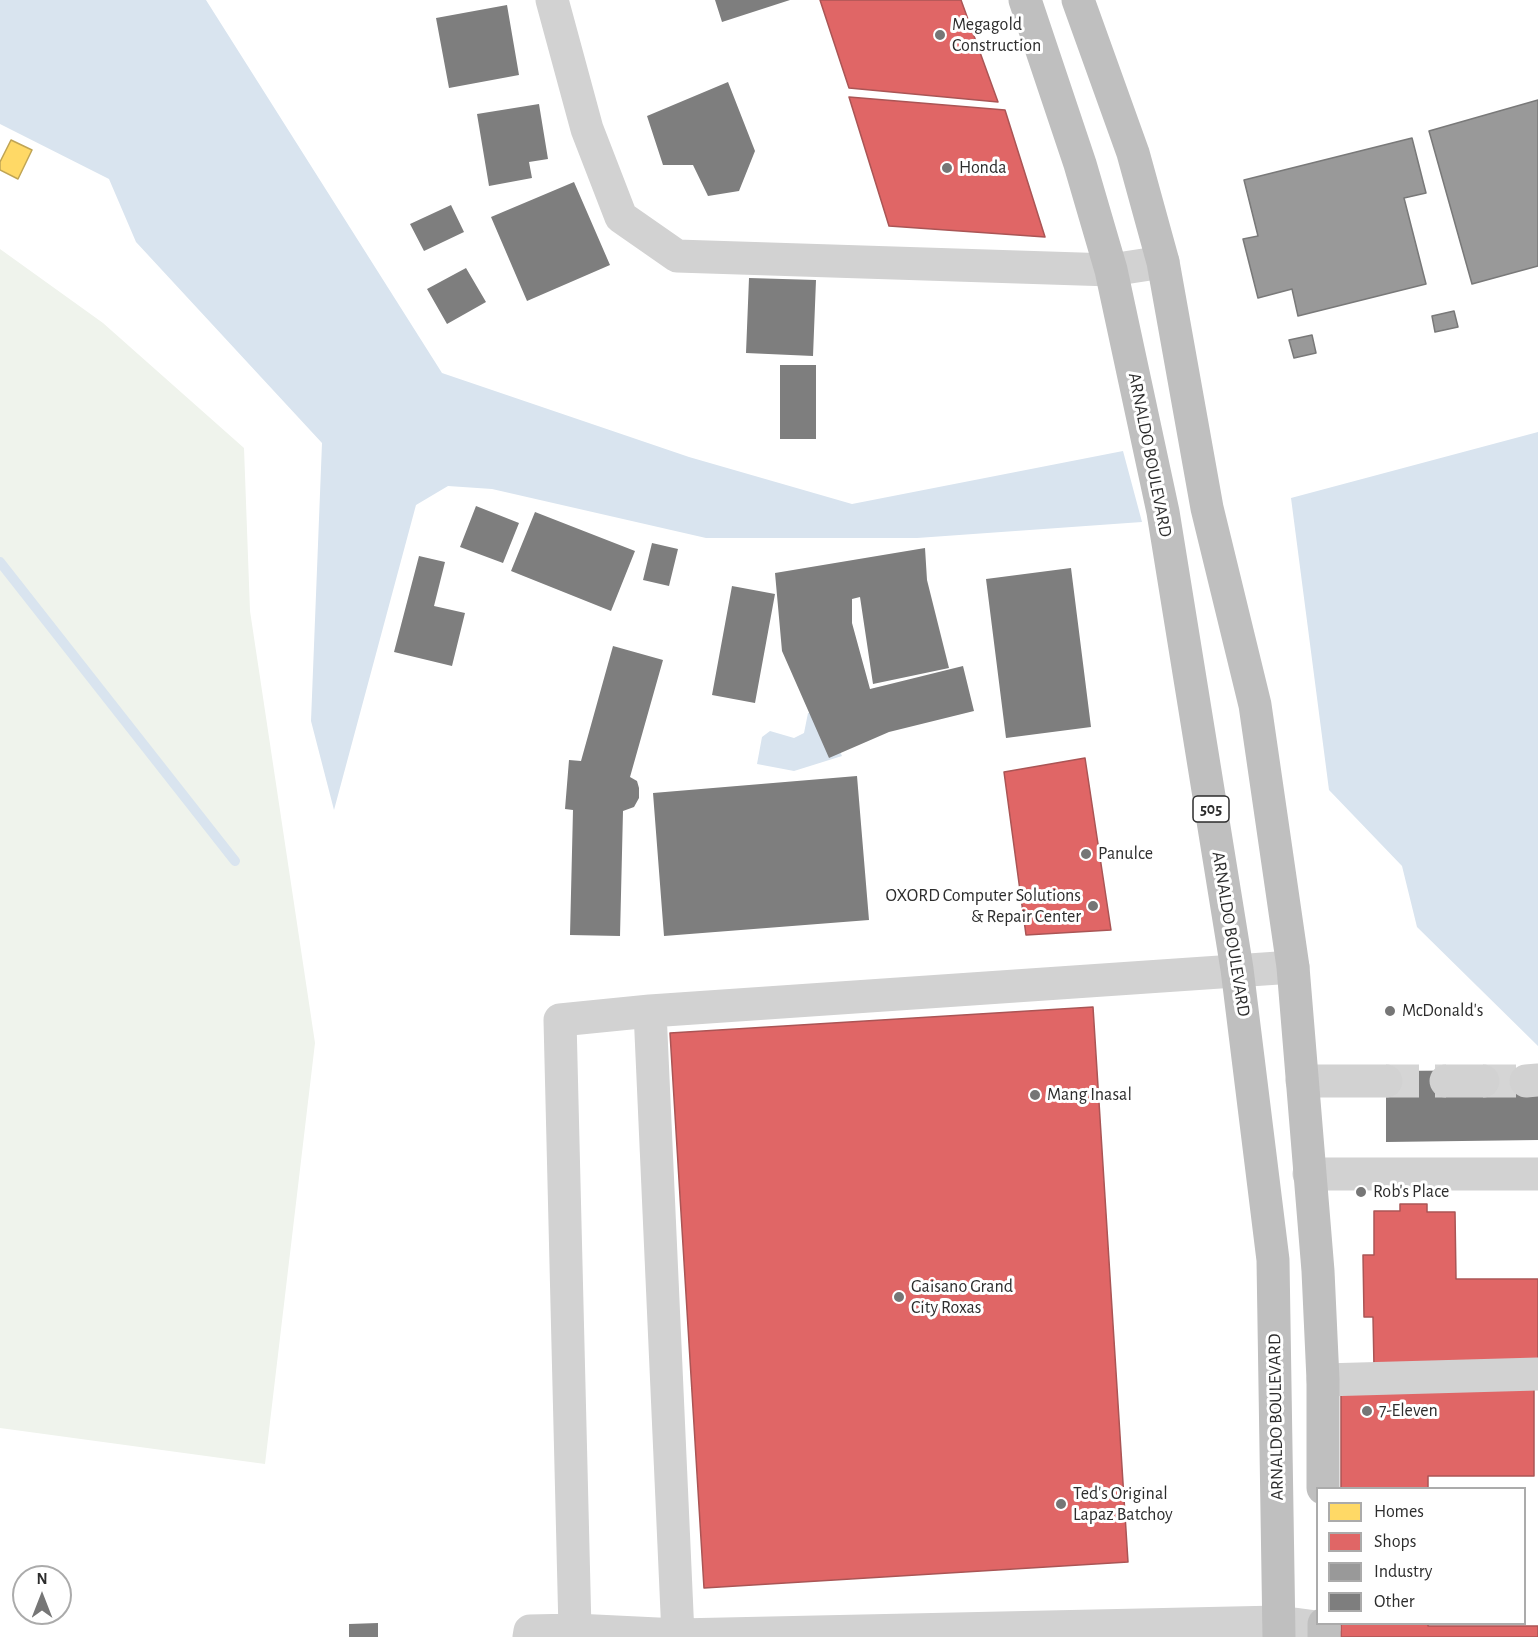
<!DOCTYPE html>
<style>
body{margin:0}
#map{position:relative;width:1538px;height:1637px;overflow:hidden;background:#fff;font-family:"Alegreya Sans",sans-serif}
canvas{display:block}
.legend{position:absolute;left:1316px;top:1487px;width:210px;height:138px;box-sizing:border-box;background:#fff;border:2px solid #ababab;margin:0;padding:8px 10px;list-style:none;font-size:18px;color:#2d2d2d}
.legend li{display:flex;align-items:center;gap:12px;height:30px}
.legend b{width:30px;border:2px solid #ababab}
.north{position:absolute;left:12px;top:1565px;width:60px;height:60px;box-sizing:border-box;background:#fff;border:2px solid #ababab;border-radius:50%;rotate:0deg;font-size:16px;font-weight:700;line-height:24px;text-align:center;color:#2d2d2d}
.north::after{content:'';display:block;margin:auto;width:21px;height:27px;background:#767676;clip-path:polygon(50% 0,100% 100%,50% 72%,0 100%)}
</style>
<div id="map">
<canvas width="1538" height="1637"></canvas>
<ul class="legend">
<li><b style="height:16px;background:#ffd966"></b>Homes</li>
<li><b style="height:16px;background:#e06666"></b>Shops</li>
<li><b style="height:16px;background:#999"></b>Industry</li>
<li><b style="height:16px;background:#7e7e7e"></b>Other</li>
</ul>
<div class="north">N</div>
</div>
<script>
const g = document.querySelector('canvas').getContext('2d');
g.lineJoin = 'round';
function fillPath(path, color) {
  g.fillStyle = color;
  g.fill(path, 'evenodd');
}
function strokePath(path, color, width, dash) {
  g.strokeStyle = color;
  g.lineWidth = width;
  g.lineCap = dash ? 'butt' : 'round';
  g.setLineDash(dash || []);
  g.stroke(path);
}
function drawText(font, color, halo, rows, align = 'center') {
  g.font = font + ' "Alegreya Sans",sans-serif';
  g.lineWidth = 6;
  g.setLineDash([]);
  g.textBaseline = 'middle';
  g.strokeStyle = halo;
  g.fillStyle = color;
  for (const [text, x, y, turn = 0] of rows) {
    g.save();
    g.translate(x, y);
    g.rotate((+turn || 0) * Math.PI / 180);
    g.textAlign = isNaN(turn) ? turn : align;
    if (halo) g.strokeText(text, 0, 0);
    g.fillText(text, 0, 0);
    g.restore();
  }
}
fillPath(new Path2D(`
 M0,249L103,323L244,448L250,611L315,1043L265,1464L0,1428Z`), '#eff3ec');
fillPath(new Path2D(`
 M0,0H206L442,373L689,457L852,504L1123,451L1142,522L917,538H706L492,489L448,486L416,505L334,810L311,721L322,443L136,242L109,179L0,124Z
 M1538,432V1046L1417,927L1402,866L1329,790L1291,498Z
 M821,711L842,756L794,771L757,764L762,737L770,731L794,738L804,733L808,713Z`), '#d9e4ef');
const homes = new Path2D(`
 M11,140L32,150L18,179L0,170V162Z`);
fillPath(homes, '#ffd966');
strokePath(homes, '#c0a555', 1.5);
const shops = new Path2D(`
 M820,0H961L998,102L849,88Z
 M849,97L1005,110L1045,237L889,226Z
 M1085,758L1111,930L1026,935L1004,772Z
 M1093,1007L1128,1562L704,1588L670,1033Z
 M1400,1204H1427V1212H1455L1456,1279H1538V1366L1374,1367L1373,1317H1364L1363,1255H1374V1211H1400Z
 M1341,1388H1534V1476H1428V1488H1341Z
 M1341,1624H1428V1626H1538V1637H1341Z`);
fillPath(shops, '#e06666');
strokePath(shops, '#a55', 1.5);
const industry = new Path2D(`
 M1538,100V266L1472,284L1429,131Z
 M1412,138L1426,193L1404,198L1426,284L1298,316L1292,289L1258,298L1243,239L1258,236L1244,180Z
 M1454,311L1458,327L1435,332L1432,316Z
 M1312,335L1316,353L1294,358L1289,340Z`);
fillPath(industry, '#999');
strokePath(industry, '#797979', 1.5);
strokePath(new Path2D(`
 M0,562L235,861`), '#d9e4ef', 10);
fillPath(new Path2D(`
 M715,0H790L722,22Z
 M507,5L519,75L449,88L436,18Z
 M728,82L755,151L739,191L708,196L693,165H663L647,116Z
 M539,104L548,159L529,162L532,178L489,186L477,114Z
 M574,182L610,265L527,301L491,217Z
 M451,205L464,232L424,251L410,224Z
 M466,268L486,302L447,324L427,289Z
 M749,278L816,280L813,356L746,353Z
 M780,365H816V439H780Z
 M476,506L519,523L503,563L460,547Z
 M535,512L635,551L611,611L511,571Z
 M652,543L678,549L669,586L643,580Z
 M925,548L927,580L949,668L873,684L860,597L852,599V623L870,689L963,666L974,711L889,732L829,758L782,651L775,573Z
 M419,556L445,562L434,606L465,613L452,666L394,652Z
 M1071,568L1091,727L1006,738L986,579Z
 M732,586L775,594L755,703L712,695Z
 M613,646L663,660L630,777L637,781L639,788V798L634,807L623,811L620,936L570,935L573,810L565,809L569,760L581,761Z
 M857,776L869,920L664,936L653,793Z
 M1526,1070L1538,1089V1140L1386,1142V1071Z
 M378,1623V1637H349V1624Z`), '#7e7e7e');
strokePath(new Path2D(`
 M1386,1081H1446
 M1483,1081H1526`), '#d5d5d5', 33, [33, 16]);
strokePath(new Path2D(`
 M552,0L587,129L621,217L677,256L1111,270L1163,262
 M1293,967L650,1011L560,1020L575,1630L678,1635L1279,1622L1324,1628
 M650,1011L678,1635
 M1302,1081H1386
 M1446,1081H1483
 M1526,1081L1538,1080
 M1309,1174H1538
 M1323,1380L1538,1374
 M529,1637L530,1631L575,1630`), '#d2d2d2', 33);
strokePath(new Path2D(`
 M1025,0L1080,164L1111,270L1163,512L1237,969L1273,1260L1279,1637
 M1078,0L1133,153L1163,262L1207,508L1255,705L1293,967L1318,1271L1323,1380V1488
 M1324,1637V1624`), '#bfbfbf', 33);
for (const [x, y, r, color] of [
 [940,35,6,"#767676"],
 [947,168,6,"#767676"],
 [1086,854,6,"#767676"],
 [1093,906,6,"#767676"],
 [1390,1011,6,"#767676"],
 [1035,1095,6,"#767676"],
 [1361,1192,6,"#767676"],
 [899,1297,6,"#767676"],
 [1367,1411,6,"#767676"],
 [1061,1504,6,"#767676"]
]) {
  const dot = new Path2D();
  dot.arc(x, y, r, 0, 2 * Math.PI);
  g.fillStyle = color;
  g.fill(dot);
  strokePath(dot, '#fff', 2);
}
for (const [x, y, w] of [
 [1211,809,36]
]) {
  const box = new Path2D();
  box.roundRect(x - w / 2, y - 13, w, 26, 4.5);
  g.fillStyle = '#fff';
  g.fill(box);
  strokePath(box, '#2d2d2d', 1.5);
}
drawText('bold 16px', '#2d2d2d', null, [
 ["505",1211,809]
]);
drawText('18px', '#2d2d2d', '#fff', [
 ["Megagold",952,25],
 ["Construction",952,46],
 ["Honda",959,168],
 ["Panulce",1098,854],
 ["OXORD Computer Solutions",1081,896,"right"],
 ["& Repair Center",1081,917,"right"],
 ["McDonald's",1402,1011],
 ["Mang Inasal",1047,1095],
 ["Rob's Place",1373,1192],
 ["Gaisano Grand",911,1287],
 ["City Roxas",911,1308],
 ["7-Eleven",1379,1411],
 ["Ted's Original",1073,1494],
 ["Lapaz Batchoy",1073,1515]
], 'left');
drawText('18px', '#2d2d2d', '#fff', [
 ["ARNALDO BOULEVARD",1150,455,79],
 ["ARNALDO BOULEVARD",1231,934,81],
 ["ARNALDO BOULEVARD",1276,1417,-91]
]);
</script>
